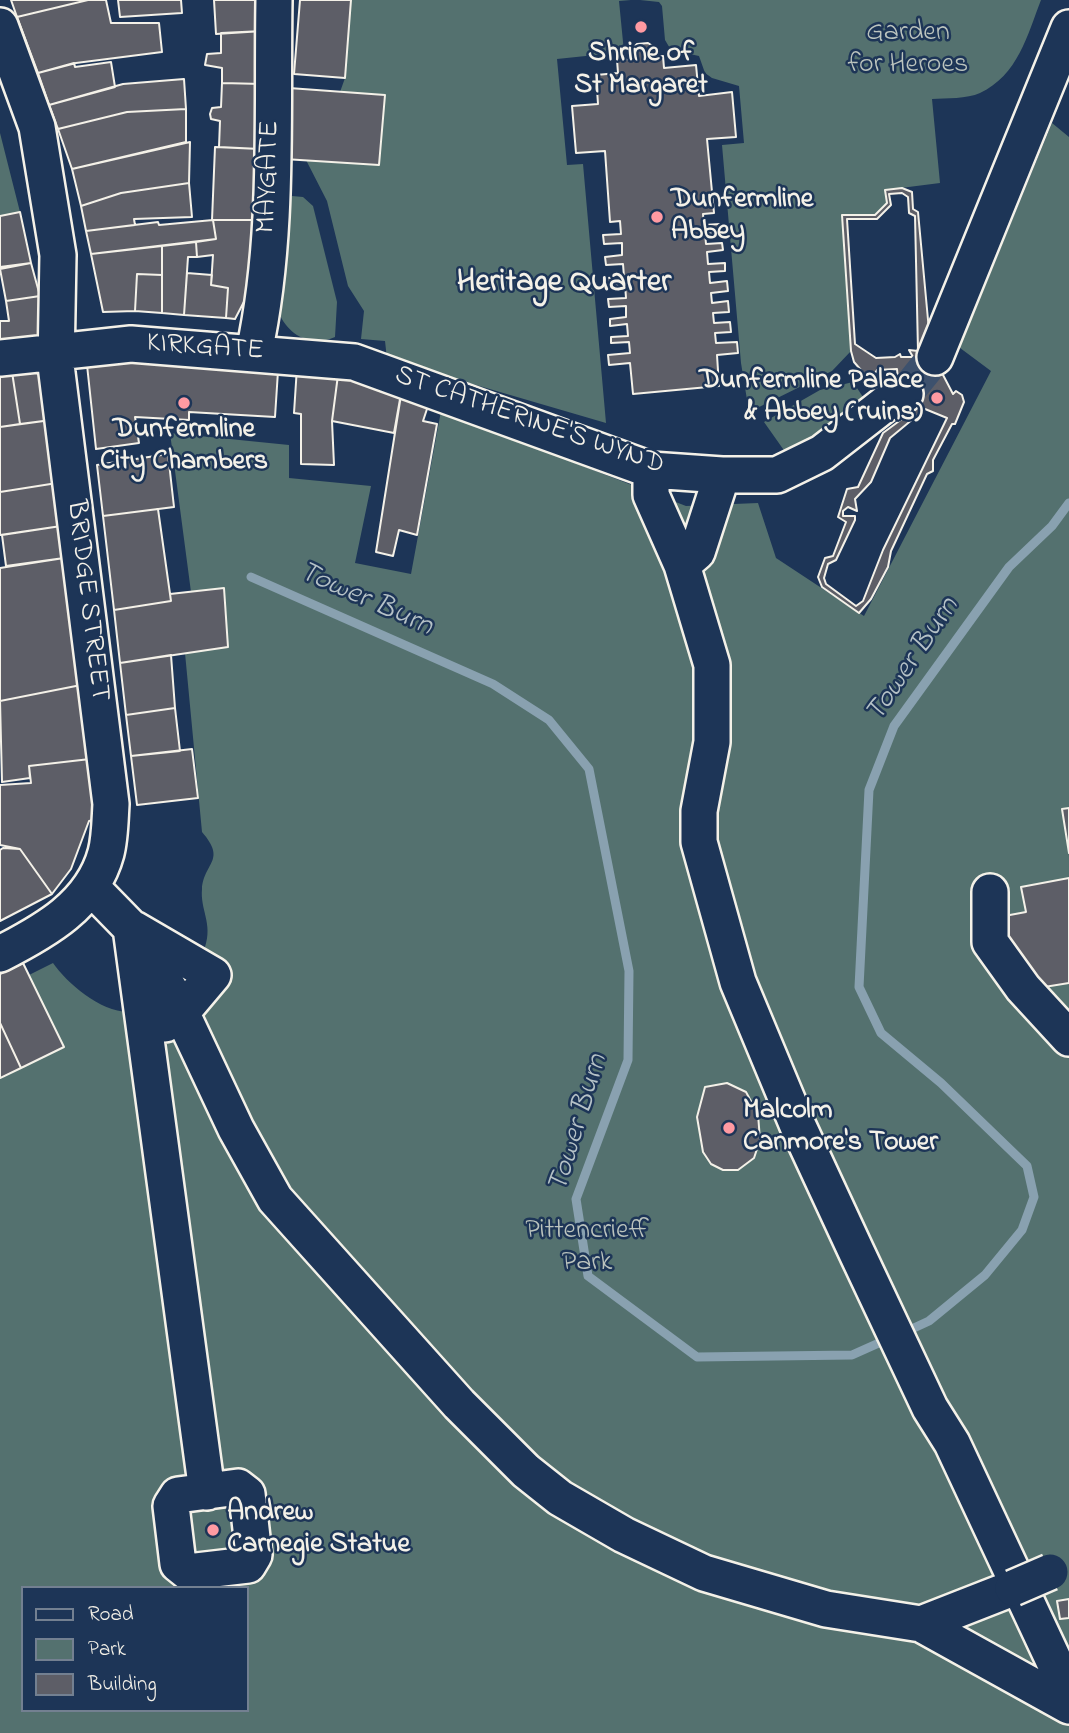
<!DOCTYPE html>
<style>
body{margin:0}
#map{position:relative;width:1069px;height:1733px;overflow:hidden;background:#1d3557;font-family:"Indie Flower",sans-serif}
canvas{display:block}
.legend{position:absolute;left:21px;top:1586px;width:228px;height:126px;box-sizing:border-box;background:#1d3557;border:2px solid #738091;margin:0;padding:9px 12px;list-style:none;font-size:21px;color:#f4f1e8}
.legend li{display:flex;align-items:center;gap:14px;height:35px}
.legend b{width:35px;border:2px solid #738091}
</style>
<div id="map">
<canvas width="1069" height="1733"></canvas>
<ul class="legend">
<li><b style="height:9px;background:#1d3557"></b>Road</li>
<li><b style="height:19px;background:#54716f"></b>Park</li>
<li><b style="height:19px;background:#5d5e67"></b>Building</li>
</ul>
</div>
<script>
const g = document.querySelector('canvas').getContext('2d');
g.lineJoin = 'round';
function fillPath(path, color) {
  g.fillStyle = color;
  g.fill(path, 'evenodd');
}
function strokePath(path, color, width, dash) {
  g.strokeStyle = color;
  g.lineWidth = width;
  g.lineCap = dash ? 'butt' : 'round';
  g.setLineDash(dash || []);
  g.stroke(path);
}
function drawText(font, color, halo, rows, align = 'center') {
  g.font = font + ' "Indie Flower",sans-serif';
  g.lineWidth = 5;
  g.setLineDash([]);
  g.textBaseline = 'middle';
  g.strokeStyle = halo;
  g.fillStyle = color;
  for (const [text, x, y, turn = 0] of rows) {
    g.save();
    g.translate(x, y);
    g.rotate((+turn || 0) * Math.PI / 180);
    g.textAlign = isNaN(turn) ? turn : align;
    if (halo) g.strokeText(text, 0, 0);
    g.fillText(text, 0, 0);
    g.restore();
  }
}
fillPath(new Path2D(`
 M351,0H631L619,1L624,52L557,59L567,165L583,164L606,423L387,359L385,341L361,339L364,311L348,286L327,201L306,160L379,165L385,95L340,92L345,78Z
 M640,0H1041C1027,36 1018,75 980,93C967,99 946,98 932,99L940,183L885,190L887,203L875,215L842,216L851,351L832,371L749,412L741,363L722,145L744,143L739,86L712,78L705,73L699,56L671,50L665,40L662,6L659,2Z
 M1052,123L1069,137V1733H0V1078L64,1047L29,975L53,963C69,986 112,1022 142,1009C150,1006 158,999 165,995C185,982 197,970 205,947C213,923 200,910 202,889C204,862 227,861 202,832L185,653L224,588L191,592L170,433L289,445V478L371,486L355,563L411,574L441,411L686,506L758,503L776,558L864,616L991,371L952,342L972,318ZM23,1588H247V1710H23Z
 M0,133L20,212L0,216Z
 M292,196L303,197L313,206L337,302L335,337C311,348 288,335 279,313L286,206Z
 M853,382L865,400L802,449L788,456L764,422L820,390Z`), '#54716f');
strokePath(new Path2D(`
 M251,577L493,684L549,720L589,769L629,971L628,1060L576,1199L588,1276L697,1357L852,1355L890,1338
 M903,1333L929,1321L985,1275L1022,1230L1034,1197L1027,1166L941,1083L881,1033L859,987L869,790L894,726L1009,567L1052,526L1069,503`), '#89a1b0', 9);
const building = new Path2D(`
 M11,0H88L17,17Z
 M88,0H106L111,23H159L162,52L76,63L38,73L17,17Z
 M118,0H181L182,13L120,17Z
 M214,0H261L263,31L216,34Z
 M300,0H351L345,78L294,74Z
 M263,31L262,84L222,83V68L205,65L207,54L221,53V33Z
 M648,43L654,47L656,57L663,56L664,68L696,65L699,96L732,92L736,137L707,139L714,213L703,214L704,225L720,224L721,232L705,233L706,244L722,243L723,250L707,252L708,264L725,263V271L709,272L710,283L727,281L728,291L711,293L712,303L728,301L729,312L713,313L714,323L730,322L731,332L715,333L716,343L737,342L738,353L717,355L719,386L633,394L630,363L609,365L608,355L630,353L629,342L611,343V337L628,336L627,324L610,326V319L626,317V306L609,307L608,299L626,298L625,284L608,286L607,278L624,277L623,264L606,265L605,257L622,255V243L604,244L603,235L621,234L620,221L610,222L605,151L576,153L572,106L598,104L596,75L618,73L617,60L632,59L631,50L637,44Z
 M111,62L115,87L49,105L38,73L74,63L75,67Z
 M184,79L186,109L127,112L58,129L49,105L123,84Z
 M222,83L262,84L260,149L219,147L220,121L211,119L210,114L212,108L221,107Z
 M289,88L385,95L379,165L284,159Z
 M186,109V142L72,169L58,129L127,112Z
 M190,142L189,183L121,193L81,206L72,169Z
 M215,147L260,149L254,220H212Z
 M189,183L192,217L134,219L135,225L86,231L81,206L121,193Z
 M902,188L912,192L913,209L918,212L931,352L953,394L956,391L962,395L964,402L955,424H952L933,460V471L927,474L891,551L888,567L871,599L859,613L822,587L818,577L825,558L833,556L846,522L838,517L847,489L858,487L883,433L918,407L913,405L898,380L897,369L877,370L874,375L867,377L854,362L851,351L842,215H875L887,203L885,190ZM902,193L908,197L909,213L915,216L918,351L909,350L913,357H901L900,354L895,357L876,358L855,344L847,219H877L891,205L889,194ZM925,409L947,418L883,550L863,601L856,606L826,584L824,578L828,564L836,560L855,520V516H843V511L848,507L857,511L855,499L871,482L890,438Z
 M20,212L31,263L0,267V216Z
 M213,220H254L248,294L235,319L226,318L228,288L211,285L213,255L197,257L196,242L216,239Z
 M213,220L216,239L91,254L86,231L158,222L159,225Z
 M196,242L197,257H188L184,315L162,313V246Z
 M162,246V275L137,274L135,311L103,312L91,254Z
 M31,263L40,296L6,301L0,269Z
 M187,273L212,275L211,285L228,288L226,318L184,315Z
 M137,274L162,275V313L135,311Z
 M40,296L42,344L0,348V321H9L6,301Z
 M116,360L278,371L275,417L189,412V420L135,417L139,443L96,449L87,365Z
 M43,366L51,420L20,424L12,372Z
 M297,367L338,375L332,421L334,465L301,464V414L294,413Z
 M12,372L20,424L0,427V373Z
 M338,375L402,388L394,433L332,421Z
 M401,395L428,406L423,421L437,424L417,535L399,530L393,556L376,552Z
 M51,420L57,483L0,492V427Z
 M168,454L174,507L103,516L97,465Z
 M57,483L61,526L0,535V492Z
 M158,509L171,601L114,610L103,516Z
 M61,526L64,558L6,566L2,535Z
 M64,558L81,685L0,701V568Z
 M224,588L228,647L120,663L114,610L171,601L170,594Z
 M171,655L175,708L126,715L120,663Z
 M81,685L90,759L29,766L30,778L2,782L0,701Z
 M175,708L180,751L131,756L126,715Z
 M192,749L198,798L137,805L131,756Z
 M90,759L98,819L89,821L71,869L52,894L20,849L0,845V785L31,783L29,766Z
 M1069,808V853L1062,809Z
 M3,848L20,849L52,894L0,921V850Z
 M1069,878V983L1032,989L1016,968L1012,942L1004,944L999,917L1026,912L1021,887Z
 M23,963L64,1047L21,1068L0,1023V974Z
 M0,1023L21,1068L0,1078Z
 M727,1083L746,1092L758,1114L760,1140L754,1158L738,1170H723L711,1164L703,1152L697,1117L705,1087Z
 M1069,1599V1618L1060,1619L1057,1601Z`);
fillPath(building, '#5d5e67');
strokePath(building, '#f4f1e8', 2);
strokePath(new Path2D(`
 M905,394L935,357`), '#3d516d', 35, [35, 18]);
const minor = new Path2D(`
 M0,26L37,127L58,255L56,365L111,804C110,820 110,838 106,853C92,905 45,931 0,954
 M254,352C279,238 272,116 274,0
 M935,357L1069,28
 M0,358L131,344L354,362L651,470L722,475H777L822,453L885,404L905,394
 M651,470V495L682,565L712,665V742L699,811V842L738,982L798,1126L856,1251L930,1408L952,1443L1069,1693
 M682,565L697,552L722,475
 M91,887L131,928L207,1492
 M990,892V942L1023,988L1069,1038
 M131,928L173,995L236,1129L275,1199L459,1404L526,1471L560,1498L624,1535L704,1573L826,1609L921,1624L1013,1588
 M134,929L213,975L181,1013L165,1024
 M238,1487L247,1494L254,1555L248,1565L188,1572L178,1564L171,1506L178,1495Z
 M921,1624L1069,1706`);
strokePath(minor, '#f4f1e8', 40);
strokePath(minor, '#1d3557', 35);
const minorBridge = new Path2D(`
 M1013,1588L1050,1572`);
strokePath(minorBridge, '#f4f1e8', 40, []);
strokePath(minorBridge, '#1d3557', 35);
for (const [x, y, r, color] of [
 [641,27,7,"#ff9aa2"],
 [657,217,7,"#ff9aa2"],
 [937,398,7,"#ff9aa2"],
 [184,403,7,"#ff9aa2"],
 [729,1128,7,"#ff9aa2"],
 [213,1530,7,"#ff9aa2"]
]) {
  const dot = new Path2D();
  dot.arc(x, y, r, 0, 2 * Math.PI);
  g.fillStyle = color;
  g.fill(dot);
  strokePath(dot, '#1d3557', 2.5);
}
drawText('28px', '#bcc4be', '#1d3557', [
 ["Garden",908,34],
 ["for Heroes",908,66],
 ["Pittencrieff",587,1232],
 ["Park",587,1264]
]);
drawText('bold 28px', '#f4f1e8', '#1d3557', [
 ["Shrine of",641,55,"center"],
 ["St Margaret",641,87,"center"],
 ["Dunfermline",671,201],
 ["Abbey",671,233],
 ["Dunfermline Palace",923,382,"right"],
 ["& Abbey (ruins)",923,414,"right"],
 ["Dunfermline",184,431,"center"],
 ["City Chambers",184,463,"center"],
 ["Malcolm",743,1112],
 ["Canmore's Tower",743,1144],
 ["Andrew",227,1514],
 ["Carnegie Statue",227,1546]
], 'left');
drawText('28px', '#f4f1e8', '#1d3557', [
 ["MAYGATE",270,177,-88],
 ["KIRKGATE",205,349,4],
 ["ST CATHERINE'S WYND",529,422,19],
 ["BRIDGE STREET",86,601,83]
]);
drawText('italic 30px', '#b6c2c7', '#1d3557', [
 ["Tower Burn",365,601,24],
 ["Tower Burn",914,661,-56],
 ["Tower Burn",580,1124,-73]
]);
drawText('bold 32px', '#f4f1e8', '#1d3557', [
 ["Heritage Quarter",564,285]
]);
</script>
